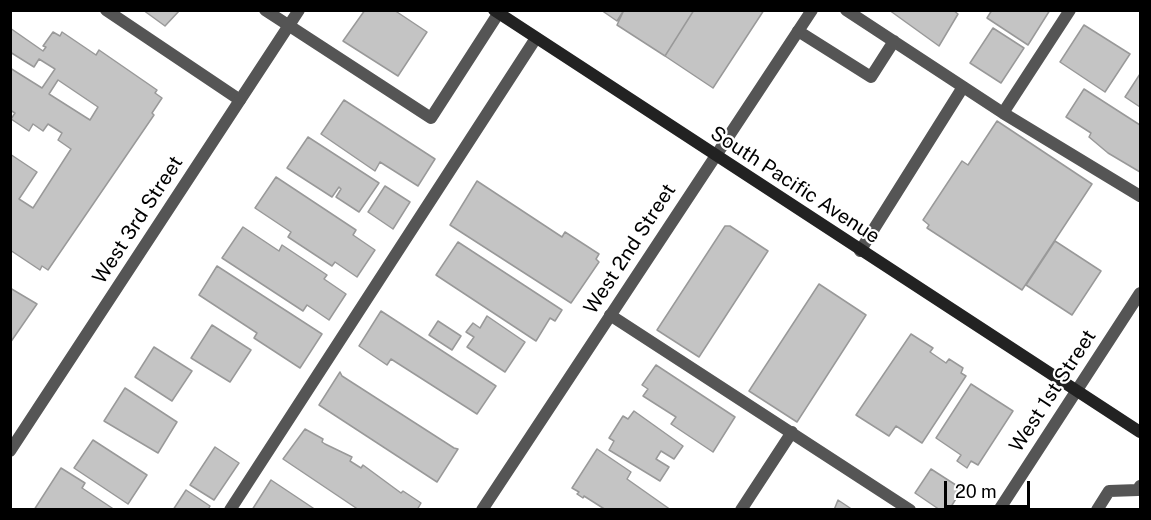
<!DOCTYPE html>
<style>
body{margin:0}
#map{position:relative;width:1151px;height:520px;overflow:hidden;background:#fff;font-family:"Public Sans",sans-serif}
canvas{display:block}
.frame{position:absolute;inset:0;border:12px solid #000;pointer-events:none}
.scale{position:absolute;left:944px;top:481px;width:86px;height:27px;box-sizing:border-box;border:3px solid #000;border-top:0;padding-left:8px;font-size:18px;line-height:21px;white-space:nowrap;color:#000;-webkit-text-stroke:4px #fff;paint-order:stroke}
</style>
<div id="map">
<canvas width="1151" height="520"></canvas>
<div class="frame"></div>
<div class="scale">20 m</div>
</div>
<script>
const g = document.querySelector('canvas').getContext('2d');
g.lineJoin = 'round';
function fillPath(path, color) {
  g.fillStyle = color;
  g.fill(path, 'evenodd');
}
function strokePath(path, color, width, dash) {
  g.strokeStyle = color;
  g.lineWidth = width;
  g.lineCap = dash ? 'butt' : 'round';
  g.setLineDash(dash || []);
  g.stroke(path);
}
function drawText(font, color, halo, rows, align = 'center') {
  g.font = font + ' "Public Sans",sans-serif';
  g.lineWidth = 4.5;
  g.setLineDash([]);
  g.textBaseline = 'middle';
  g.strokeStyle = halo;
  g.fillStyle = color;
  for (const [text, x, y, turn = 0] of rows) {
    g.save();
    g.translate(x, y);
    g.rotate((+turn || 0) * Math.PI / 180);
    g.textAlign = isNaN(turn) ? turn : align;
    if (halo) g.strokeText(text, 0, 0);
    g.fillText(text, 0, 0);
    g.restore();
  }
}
const building = new Path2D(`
 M143,10H180L165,26Z
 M365,10H394L427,32L398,76L343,41Z
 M601,10H624L617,21Z
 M624,10H694L665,56L617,25Z
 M694,10H764L713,88L665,56Z
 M889,10H953L958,14L939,46Z
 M992,10H1050L1028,45L987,18Z
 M1084,25L1130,54L1105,92L1060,62Z
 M10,28L43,51L46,47L43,46L53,32L60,36L62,32L96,55L99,50L157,90L155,93L162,98L152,113L154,115L48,270L42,266L40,270L10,250V154L37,172L19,199L33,208L71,149L58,140L62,133L48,124L43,131L33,124L29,131L11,119L15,113L10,110V68L42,88L55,69L39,59L34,67L10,52ZM58,80L98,107L90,120L49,94Z
 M993,28L1024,48L1001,83L970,63Z
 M1140,74V107L1125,97Z
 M1084,89L1140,125V172L1108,153L1089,137L1091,133L1066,117Z
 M344,100L435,159L418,186L380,162L375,171L321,134Z
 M997,121L1092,184L1022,290L927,228L929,225L923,220L962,161L968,165Z
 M308,137L379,183L359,212L336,197L341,189L339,187L332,197L287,168Z
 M276,177L356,230L353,235L375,250L357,277L335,262L332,266L288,237L291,232L255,208Z
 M477,181L562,237L565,232L599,254L596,259L599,262L571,303L450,225Z
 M385,186L410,202L393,229L368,212Z
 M725,226H730L768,251L699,357L657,330Z
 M243,227L279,251L282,245L327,275L324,279L346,294L329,320L307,305L303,311L222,258Z
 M1055,241L1101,271L1072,315L1026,285Z
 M458,242L562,310L555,321L550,318L536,341L436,275Z
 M217,266L322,334L300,368L254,338L257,333L199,295Z
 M819,284L866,315L797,422L749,391Z
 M10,288L37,304L10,343Z
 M381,311L496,386L477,414L391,359L387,365L359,346Z
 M487,316L525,342L505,372L467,347L474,337L466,332L473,323L480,328Z
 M438,321L461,336L452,350L429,335Z
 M212,325L251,350L230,382L191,358Z
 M911,334L933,348L930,352L946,363L949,359L963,368L961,373L966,376L922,443L896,426L889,436L856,415Z
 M154,347L192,371L172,401L135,377Z
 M656,365L735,417L713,452L671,424L676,417L643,396L648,389L642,385Z
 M340,372L342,376L454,448L458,449L437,482L319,405Z
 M971,384L1013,411L978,465L971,461L967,468L957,461L961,455L936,438Z
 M125,388L177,422L158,453L104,421Z
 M634,411L683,446L674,459L661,451L656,459L669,467L660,481L609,450L614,441L609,438L623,416L628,419Z
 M305,429L323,439L322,442L325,444L352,457L350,461L361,468L363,465L401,493L403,491L421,503L417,510H359L283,459Z
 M93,440L147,475L128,504L74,468Z
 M215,447L239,463L214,500L190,485Z
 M597,449L631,472L627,479L671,510H606L584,496L583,498L577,494L579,492L572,488Z
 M61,468L85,483L82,488L115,510H34Z
 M931,469L962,489L949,510H940L915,493Z
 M271,480L316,510H252Z
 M186,490L210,506L208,510H173Z
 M838,500L853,510H834Z`);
fillPath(building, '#c4c4c4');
strokePath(building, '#999', 1.5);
strokePath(new Path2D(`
 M106,10L240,100
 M265,10L431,118L498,14
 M846,10L1003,113L1140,196
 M798,31L871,77L894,41
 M1003,113L1070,10
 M860,251L963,87
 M610,315L910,510
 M230,510L536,38
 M741,510L792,432
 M1097,510L1109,491L1138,490L1140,486`), '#555', 12);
strokePath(new Path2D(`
 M10,451L299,10
 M482,510L812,10`), '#555', 12);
strokePath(new Path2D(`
 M999,510L1140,293`), '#555', 12);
strokePath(new Path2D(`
 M494,10L1140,432`), '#222', 12);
drawText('20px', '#000', '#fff', [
 ["South Pacific Avenue",795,185,33],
 ["West 3rd Street",138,220,-57],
 ["West 2nd Street",630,249,-57],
 ["West 1st Street",1053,391,-57]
]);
</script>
